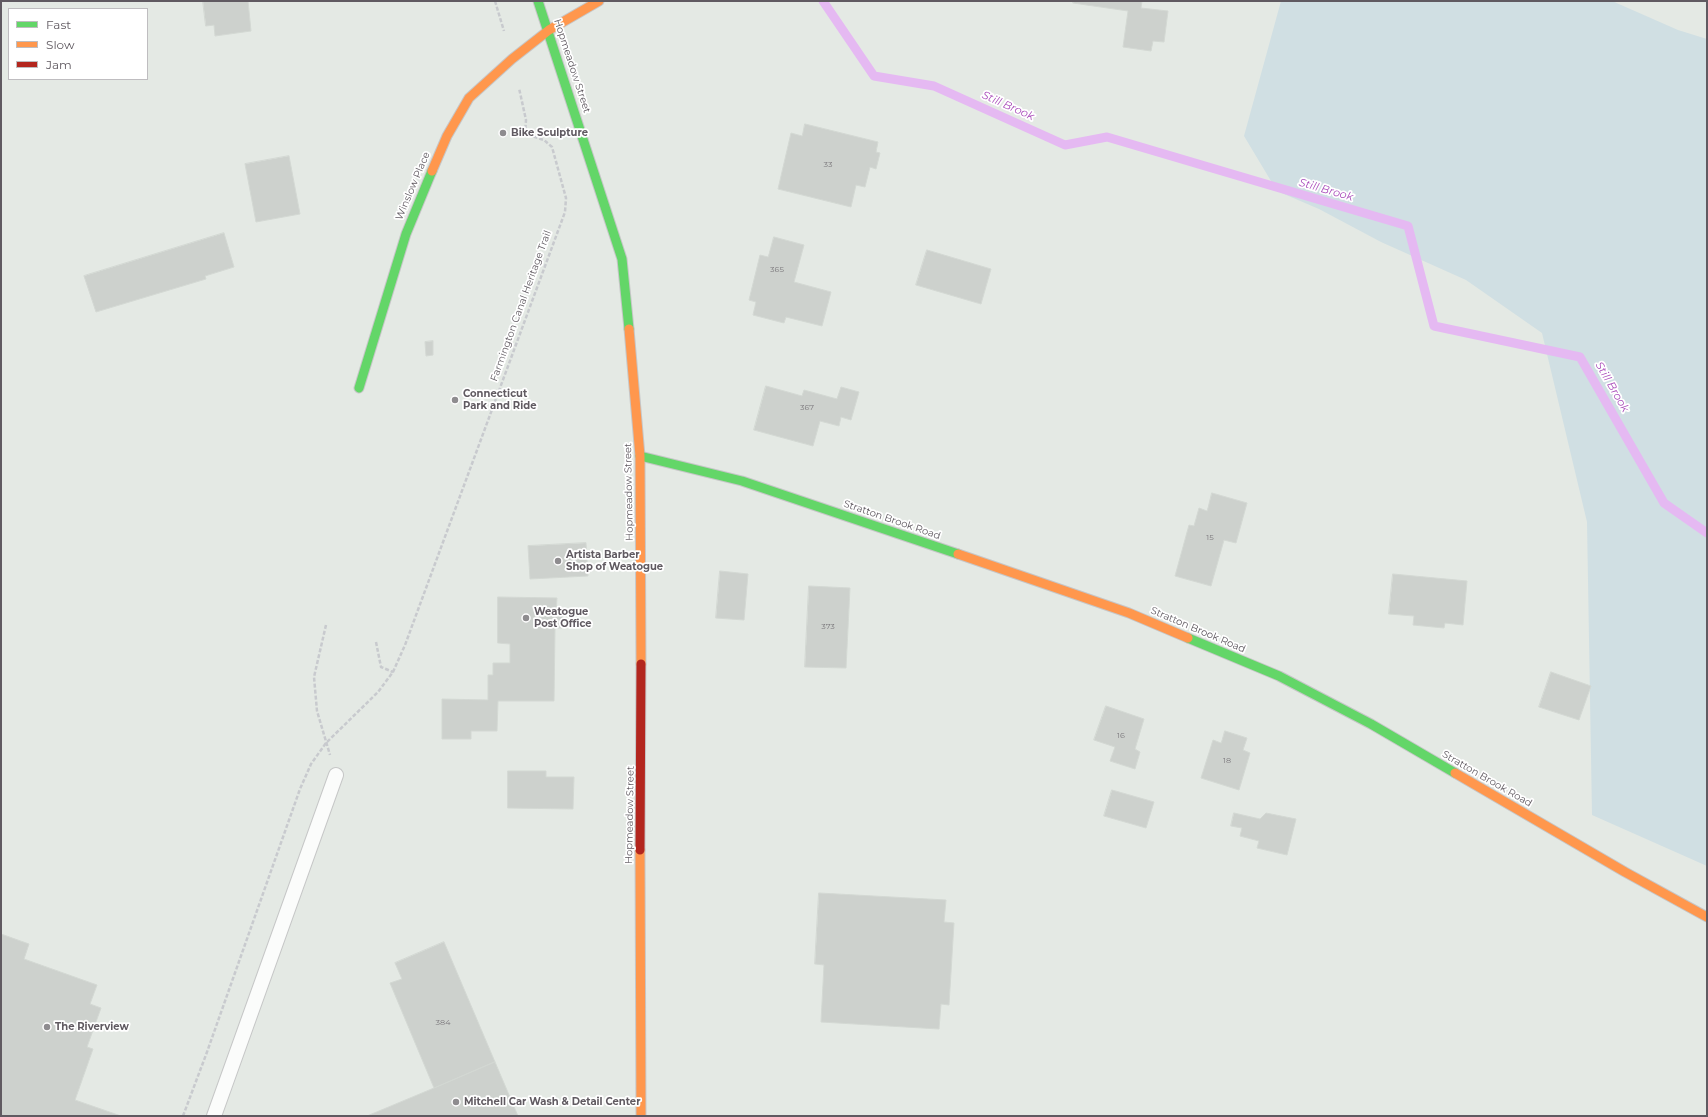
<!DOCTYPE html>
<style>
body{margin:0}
#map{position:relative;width:1708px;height:1117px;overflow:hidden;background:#e4e9e4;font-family:Montserrat,sans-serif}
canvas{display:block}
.frame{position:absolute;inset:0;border:2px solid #605a61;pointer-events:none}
.legend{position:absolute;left:8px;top:8px;width:140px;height:72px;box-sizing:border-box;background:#fff;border:1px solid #bfbdc0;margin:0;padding:5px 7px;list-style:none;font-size:12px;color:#605a61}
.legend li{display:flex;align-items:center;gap:8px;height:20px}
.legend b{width:20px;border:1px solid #bfbdc0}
</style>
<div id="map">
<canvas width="1708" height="1117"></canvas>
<div class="frame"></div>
<ul class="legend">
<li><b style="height:5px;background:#63d668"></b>Fast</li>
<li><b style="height:5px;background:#ff974d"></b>Slow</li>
<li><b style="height:5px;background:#b3261e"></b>Jam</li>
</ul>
</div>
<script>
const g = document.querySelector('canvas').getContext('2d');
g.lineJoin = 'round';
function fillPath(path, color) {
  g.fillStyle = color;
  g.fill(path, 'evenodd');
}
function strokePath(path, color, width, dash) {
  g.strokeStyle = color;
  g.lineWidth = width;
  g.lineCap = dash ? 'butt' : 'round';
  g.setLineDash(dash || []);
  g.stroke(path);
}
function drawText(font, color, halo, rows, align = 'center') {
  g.font = font + ' Montserrat,sans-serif';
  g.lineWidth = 3.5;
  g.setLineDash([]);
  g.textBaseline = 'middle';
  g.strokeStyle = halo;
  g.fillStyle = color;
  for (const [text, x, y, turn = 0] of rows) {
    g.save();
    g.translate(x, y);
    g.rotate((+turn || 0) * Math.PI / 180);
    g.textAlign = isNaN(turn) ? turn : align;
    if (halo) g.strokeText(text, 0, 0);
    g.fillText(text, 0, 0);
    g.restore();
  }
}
fillPath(new Path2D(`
 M1281,1H1612L1678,30L1707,39V866L1592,815L1587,522L1542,333L1466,280L1381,242L1319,209L1277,191L1244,136Z`), '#d0dfe3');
strokePath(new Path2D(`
 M823,1L874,76L934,86L1065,145L1107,137L1408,226L1434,326L1580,357L1664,503L1707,533`), '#e5b9f2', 9);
const building = new Path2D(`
 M203,1H248L251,31L215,36L214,25L206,26Z
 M1074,1H1142L1141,8L1168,11L1164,42L1153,41L1151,51L1123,47L1128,11L1073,3Z
 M805,124L878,142L876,152L880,153L876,169L870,167L865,187L856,185L851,207L778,189L791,133L802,136Z
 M289,156L300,214L256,222L245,164Z
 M224,233L234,267L205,276L206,279L96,312L84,276Z
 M774,237L804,245L794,282L831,292L822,326L786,317L784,323L753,315L756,302L749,300L760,255L768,257Z
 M927,250L991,269L981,304L916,285Z
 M433,341V355L426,356L425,342Z
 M766,386L802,396L804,390L837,399L841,387L859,392L851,420L841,417L839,426L820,421L813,446L754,430Z
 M1212,493L1247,503L1236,543L1224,540L1211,586L1175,576L1189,525L1194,526L1199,508L1207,511Z
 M586,543L588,576L530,579L528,546Z
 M720,571L748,574L744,620L716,618Z
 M1393,574L1467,581L1463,625L1445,623L1444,628L1413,625L1414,616L1389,614Z
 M809,586L850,588L846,668L805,667Z
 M498,597L557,598L556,613L562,614V628H555L554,701H498L497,731H471V739H442V699L488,700V675H493V663H510V644L498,643Z
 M1551,672L1591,686L1579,720L1539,707Z
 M1106,706L1144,719L1135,749L1140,752L1135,769L1110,761L1115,747L1094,740Z
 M1225,731L1247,738L1243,750L1250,753L1239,790L1201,778L1213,740L1221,743Z
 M508,771H546V777H574L573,809L508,808Z
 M1112,790L1154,802L1146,828L1104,816Z
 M1234,813L1260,819L1266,813L1296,819L1287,855L1257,848L1259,841L1240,836L1242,828L1231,826Z
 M819,893L946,900L944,922L954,923L949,1005L941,1004L939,1029L821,1022L824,965L815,964Z
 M1,934L29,944L24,959L97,985L90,1004L101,1008L87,1047L93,1049L75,1100L121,1116H1Z
 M444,942L495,1062L434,1088L390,983L402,979L395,963Z
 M495,1062L518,1116H367L434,1088Z`);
fillPath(building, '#cdd1cd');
strokePath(building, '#d3d8d3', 1);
const lane = new Path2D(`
 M214,1116L336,775`);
const fast = new Path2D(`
 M538,1L622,259L629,329
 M359,388L406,234L432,171
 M640,456L742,481L958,554
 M1188,638L1279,676L1371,724L1455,773`);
const slow = new Path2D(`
 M432,171L447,136L469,98L512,59L549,30L599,1
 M629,329L640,456L641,664
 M958,554L1129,613L1188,638
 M1455,773L1625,872L1707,917
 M640,850L641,1116`);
const jam = new Path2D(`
 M640,850L641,664`);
strokePath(lane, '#c6c7c7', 16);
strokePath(fast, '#c6c6c7', 11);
strokePath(slow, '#c6c6c7', 11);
strokePath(jam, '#c6c6c7', 11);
strokePath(new Path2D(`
 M495,1L504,31
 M326,625L314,677L317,711L330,755
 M376,642L381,667L393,672
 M183,1116L207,1052L300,789L311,764L326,743L378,692L393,672L405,645L565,212L566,198L552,147L544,140L525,134L526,120L519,88`), '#c8cace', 2.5, [4, 2]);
strokePath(lane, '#fbfcfb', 14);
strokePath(fast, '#63d668', 9);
strokePath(slow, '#ff974d', 9);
strokePath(jam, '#b3261e', 9);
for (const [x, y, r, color] of [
 [503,133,4,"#8e8c8f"],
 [455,400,4,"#8e8c8f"],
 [558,561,4,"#8e8c8f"],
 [526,618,4,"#8e8c8f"],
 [47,1027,4,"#8e8c8f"],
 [456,1102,4,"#8e8c8f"]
]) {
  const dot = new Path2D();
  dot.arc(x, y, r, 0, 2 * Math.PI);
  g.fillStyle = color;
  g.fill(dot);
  strokePath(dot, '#fff', 1.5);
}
drawText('8px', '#7c797d', null, [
 ["33",828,165],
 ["365",777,270],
 ["367",807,408],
 ["15",1210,538],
 ["373",828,627],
 ["16",1121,736],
 ["18",1227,761],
 ["384",443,1023]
]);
drawText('10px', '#605a61', '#fff', [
 ["Hopmeadow Street",572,66,72],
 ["Winslow Place",413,186,-67],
 ["Farmington Canal Heritage Trail",521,306,-70],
 ["Hopmeadow Street",629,492,-91],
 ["Stratton Brook Road",892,520,19],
 ["Stratton Brook Road",1198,630,23],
 ["Stratton Brook Road",1487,779,30],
 ["Hopmeadow Street",630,815,-89]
]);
drawText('bold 10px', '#605a61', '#fff', [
 ["Bike Sculpture",511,133],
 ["Connecticut",463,394],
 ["Park and Ride",463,406],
 ["Artista Barber",566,555],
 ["Shop of Weatogue",566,567],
 ["Weatogue",534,612],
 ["Post Office",534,624],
 ["The Riverview",55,1027],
 ["Mitchell Car Wash & Detail Center",464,1102]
], 'left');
drawText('italic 11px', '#a84ab9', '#fff', [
 ["Still Brook",1008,106,24],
 ["Still Brook",1326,190,16],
 ["Still Brook",1612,387,60]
]);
</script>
